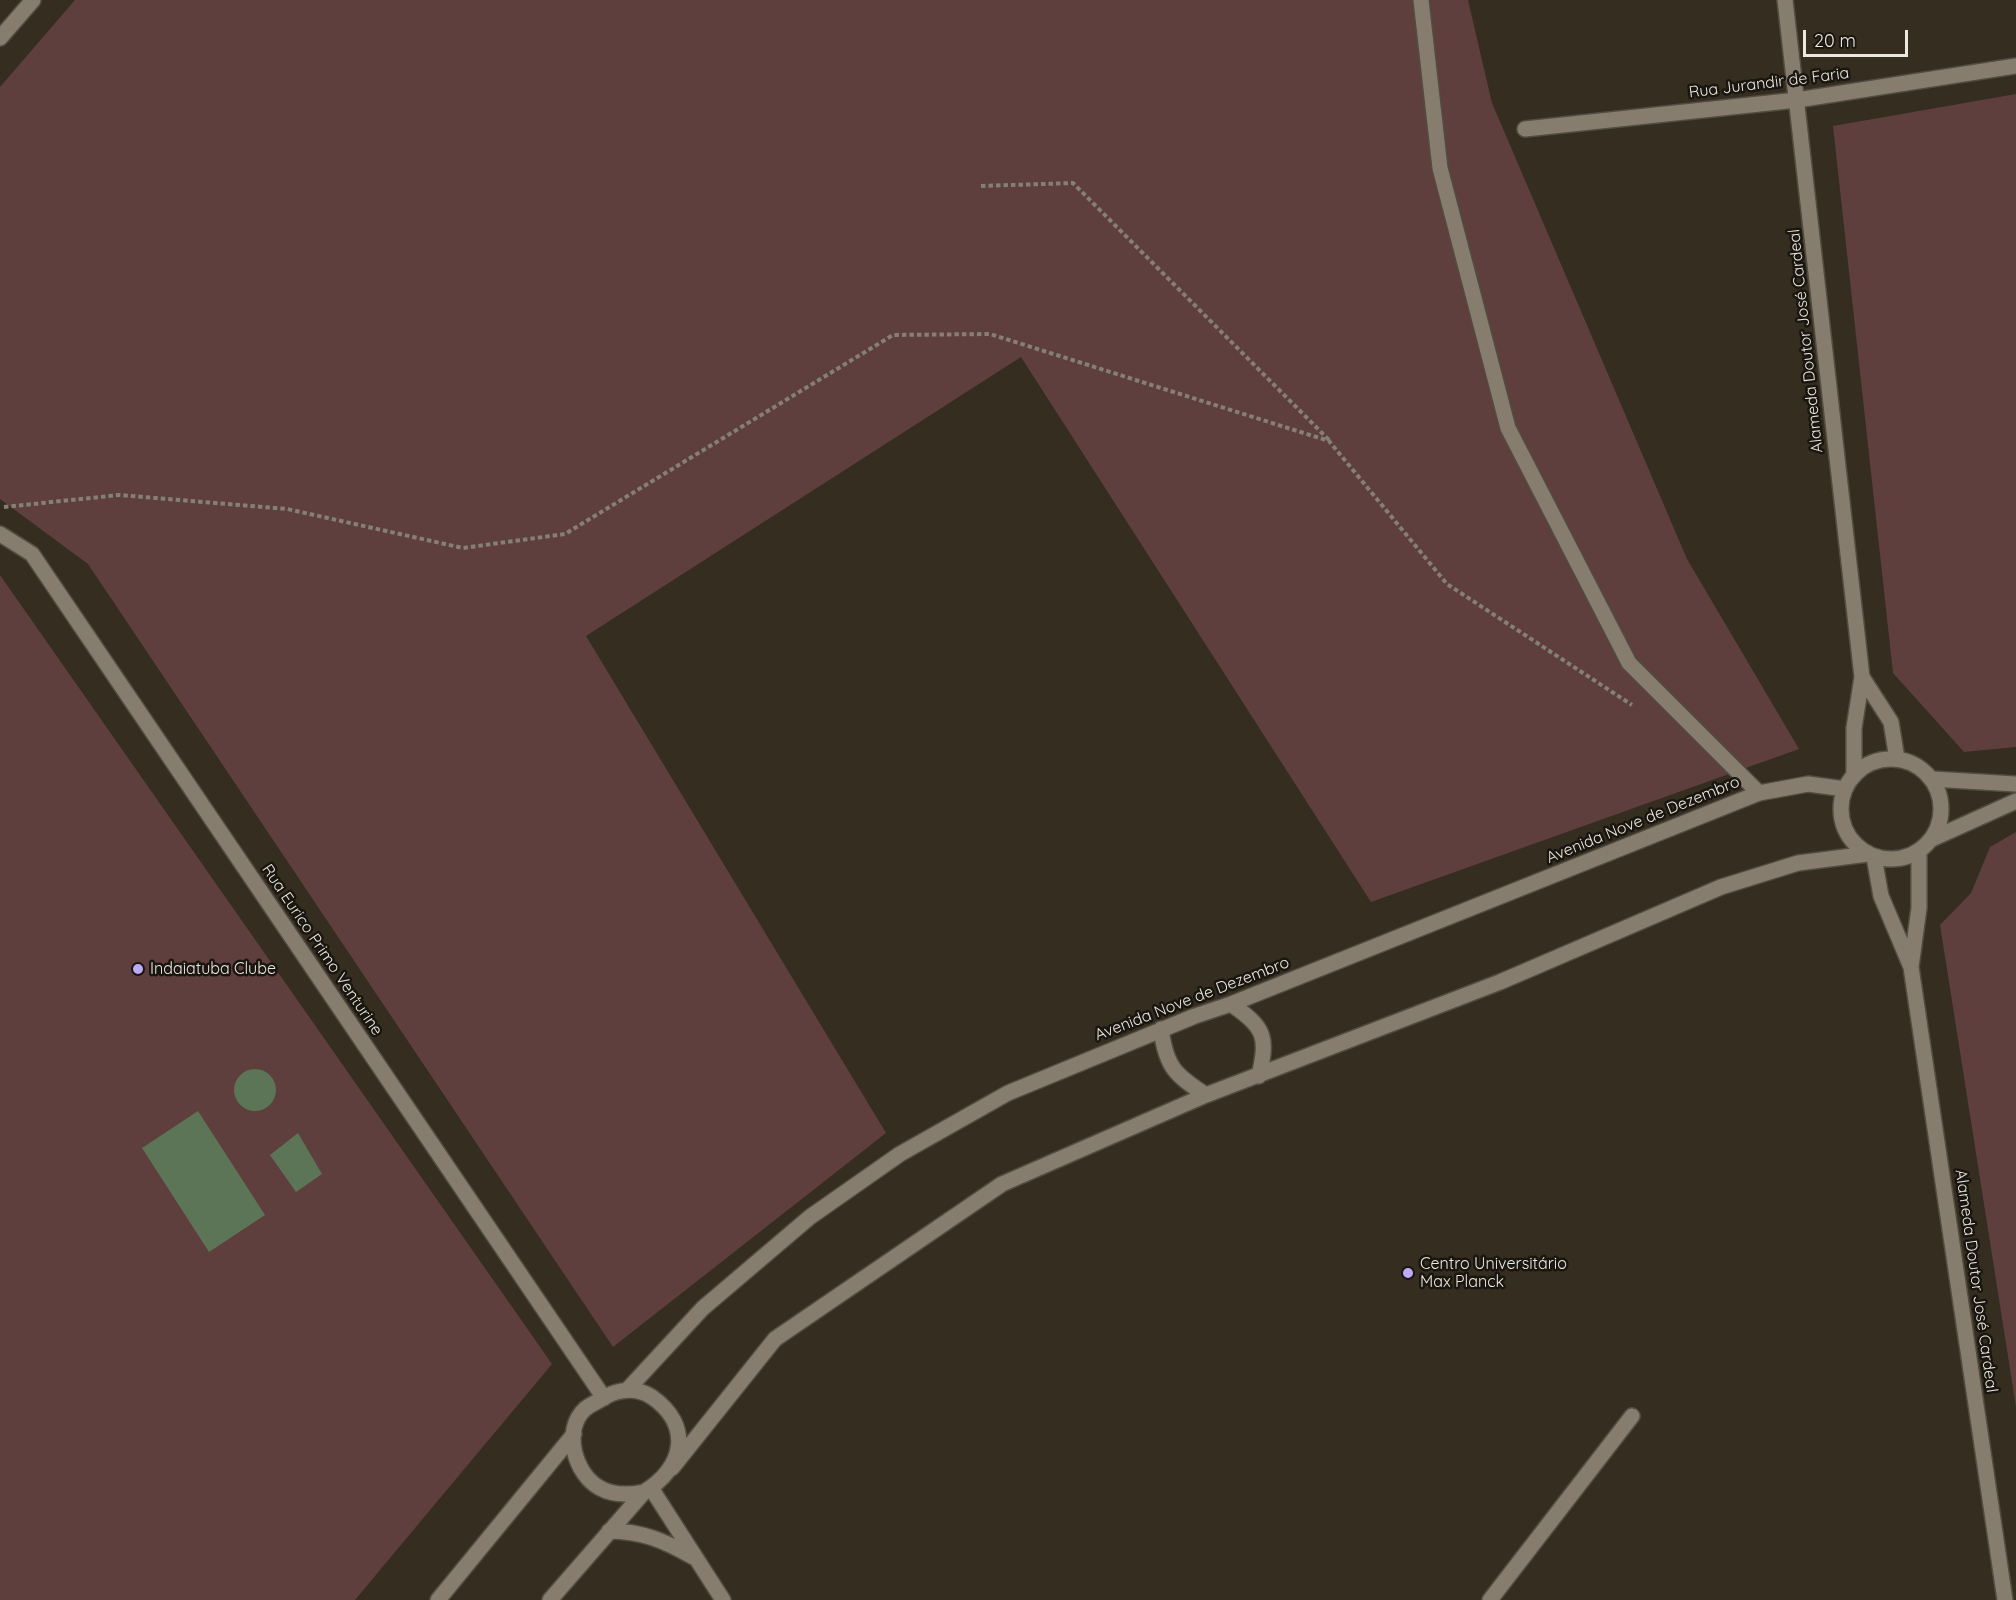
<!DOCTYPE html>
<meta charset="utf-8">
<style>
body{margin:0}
#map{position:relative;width:2016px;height:1600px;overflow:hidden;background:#342d20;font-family:Quicksand,sans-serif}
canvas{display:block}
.scale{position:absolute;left:1803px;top:30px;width:105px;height:27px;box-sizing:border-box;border:3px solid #ece7df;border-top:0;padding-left:8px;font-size:18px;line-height:21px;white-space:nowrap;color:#ece7df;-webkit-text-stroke:4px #191610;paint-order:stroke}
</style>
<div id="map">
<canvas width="2016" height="1600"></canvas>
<div class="scale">20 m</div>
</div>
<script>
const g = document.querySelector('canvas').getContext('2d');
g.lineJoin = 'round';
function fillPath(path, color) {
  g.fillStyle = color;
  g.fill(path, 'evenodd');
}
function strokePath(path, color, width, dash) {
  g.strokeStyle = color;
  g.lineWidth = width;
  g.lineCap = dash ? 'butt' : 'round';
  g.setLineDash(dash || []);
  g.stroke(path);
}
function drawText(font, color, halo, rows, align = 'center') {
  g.font = font + ' Quicksand,sans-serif';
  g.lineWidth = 5;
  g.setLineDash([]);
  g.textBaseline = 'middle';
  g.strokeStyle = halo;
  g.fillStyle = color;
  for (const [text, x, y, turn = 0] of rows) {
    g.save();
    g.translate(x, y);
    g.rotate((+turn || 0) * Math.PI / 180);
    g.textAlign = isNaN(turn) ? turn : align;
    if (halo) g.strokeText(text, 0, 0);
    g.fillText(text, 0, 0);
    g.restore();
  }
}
fillPath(new Path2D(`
 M75,0H1468L1492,103L1687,559L1799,749L1371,902L1021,357L586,636L886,1133L613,1347L88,564L0,499V87Z
 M2016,94V747L1964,752L1893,673L1833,126Z
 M0,575L552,1364L355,1600H0Z
 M2016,832V1407L1940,925L1971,893L1990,847Z`), '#5e3f3d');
fillPath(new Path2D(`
 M234 1090a21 21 0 1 1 42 0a21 21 0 1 1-42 0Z
 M198,1111L265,1215L209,1252L142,1148Z
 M298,1133L322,1174L296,1192L270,1155Z`), '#5c7557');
const lane = new Path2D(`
 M1490,1600L1632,1416`);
const street = new Path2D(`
 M1421,0L1440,168L1508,428L1629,663L1759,793
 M0,38L33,0
 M1525,129L1797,100L2016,66
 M1932,779L2016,784
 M1932,839L2016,801`);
const secondary = new Path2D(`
 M1785,0L1862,677L1854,728V776
 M0,534L32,554L604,1398
 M1862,677L1891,722L1897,759
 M1841 809a50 50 0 1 1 100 0a50 50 0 1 1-100 0Z
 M1874,857L1881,896L1911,967L2005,1600
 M1911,967L1919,908V852
 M1231,1004C1265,1028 1268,1036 1259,1076
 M1161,1029C1166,1067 1175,1075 1206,1095
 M628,1389L703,1308L810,1217L900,1154L1008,1093L1195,1016L1231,1004L1759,793L1808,784L1845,789
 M672,1468L775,1339L1002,1184L1206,1095L1500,982L1721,887L1798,863L1868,854
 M651,1488L723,1600
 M609,1531C642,1531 665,1541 693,1557
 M438,1600L574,1434
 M550,1600L644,1492C684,1468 693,1426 652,1397C637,1387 619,1389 605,1397C599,1401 591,1404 585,1409C562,1430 575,1475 600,1488C614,1496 629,1495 644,1492`);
strokePath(lane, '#524c41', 18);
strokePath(street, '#524c41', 18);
strokePath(secondary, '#524c41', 18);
strokePath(new Path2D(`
 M981,186L1073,183L1329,440
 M4,507L119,495L287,509L463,548L565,534L893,335L990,334L1329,441L1447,584L1632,705`), '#857f74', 4, [4.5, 3]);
strokePath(lane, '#867d6e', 15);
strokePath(street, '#867d6e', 15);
strokePath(secondary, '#867d6e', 15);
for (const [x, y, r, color] of [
 [138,969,6,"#bda9f5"],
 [1408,1273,6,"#bda9f5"]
]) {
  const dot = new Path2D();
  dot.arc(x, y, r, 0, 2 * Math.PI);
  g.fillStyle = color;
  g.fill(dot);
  strokePath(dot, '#191610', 2);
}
drawText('16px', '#ece7df', '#191610', [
 ["Rua Jurandir de Faria",1769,83,-7],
 ["Alameda Doutor José Cardeal",1806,341,-96],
 ["Avenida Nove de Dezembro",1643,820,-22],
 ["Rua Eurico Primo Venturine",322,950,56],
 ["Avenida Nove de Dezembro",1192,999,-21],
 ["Alameda Doutor José Cardeal",1976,1281,82]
]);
drawText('16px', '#ece7df', '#191610', [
 ["Indaiatuba Clube",150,969],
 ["Centro Universitário",1420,1264],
 ["Max Planck",1420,1282]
], 'left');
</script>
